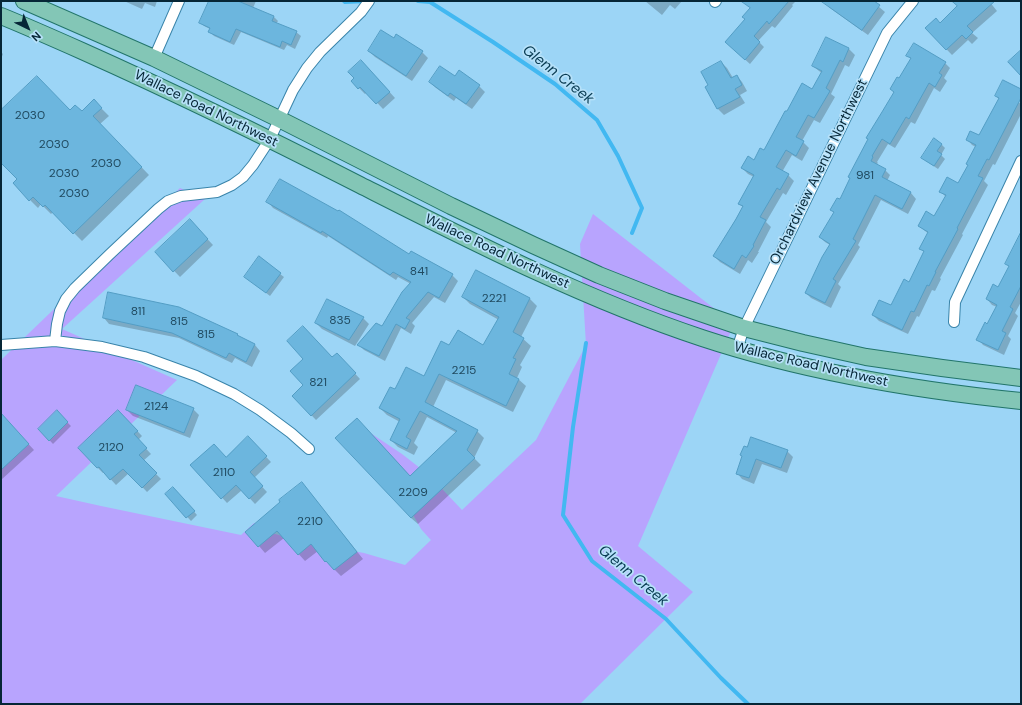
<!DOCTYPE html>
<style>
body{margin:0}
#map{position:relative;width:1022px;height:705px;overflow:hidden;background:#9cd5f6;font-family:"DM Sans",sans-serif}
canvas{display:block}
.frame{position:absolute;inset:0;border:2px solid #062636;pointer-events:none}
.north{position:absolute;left:8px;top:8px;width:40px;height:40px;-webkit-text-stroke:3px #b6e1f9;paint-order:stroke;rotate:137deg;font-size:11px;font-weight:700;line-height:16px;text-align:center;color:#062636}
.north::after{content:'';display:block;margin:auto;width:14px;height:18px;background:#062636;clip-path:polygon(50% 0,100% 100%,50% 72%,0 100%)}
</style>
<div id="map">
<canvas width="1022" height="705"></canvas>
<div class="frame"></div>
<div class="north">N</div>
</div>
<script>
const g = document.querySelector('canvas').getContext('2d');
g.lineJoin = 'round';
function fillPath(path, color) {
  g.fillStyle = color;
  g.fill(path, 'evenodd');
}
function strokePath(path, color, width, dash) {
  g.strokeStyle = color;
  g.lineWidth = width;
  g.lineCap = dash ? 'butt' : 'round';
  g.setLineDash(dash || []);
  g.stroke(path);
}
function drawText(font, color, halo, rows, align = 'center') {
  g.font = font + ' "DM Sans",sans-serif';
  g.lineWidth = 3.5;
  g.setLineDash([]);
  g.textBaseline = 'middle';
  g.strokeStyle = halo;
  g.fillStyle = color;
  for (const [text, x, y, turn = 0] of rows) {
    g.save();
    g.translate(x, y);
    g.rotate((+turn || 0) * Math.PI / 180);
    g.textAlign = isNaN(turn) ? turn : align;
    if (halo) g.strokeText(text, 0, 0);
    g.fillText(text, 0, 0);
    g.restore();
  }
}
fillPath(new Path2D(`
 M180,188L205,199L62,329L177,380L56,496L101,506L241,535L254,523L262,524L264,531L301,541L364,553L405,565L431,540L429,538L421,529L366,430L402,454L429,475L462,510L536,440L586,345L580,244L593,214L734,324L638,546L693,592L580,704H1V360Z`), '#b8a4fe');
fillPath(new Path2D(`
 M124,1H157L155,7L145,3L142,9Z
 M209,1H256L253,8L274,17L278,21L276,24L296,32L301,36L295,49L287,45L284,50L241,32L234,45L214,36L209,31L210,29L204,26L200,22Z
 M645,1H682L675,9L670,5L662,15Z
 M750,1H796L792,5L793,6L775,28L772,26L758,41L764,47L750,64L731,47L746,19L751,8Z
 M825,1H872L885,12L868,35L830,8L824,2Z
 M959,1H989L997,11L972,33L978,38L972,44L968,40L952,55L926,28L940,24L959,6Z
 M826,38L849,49L855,55L849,67L845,65L831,94L835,97L820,123L814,120L802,141L809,148L802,161L792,155L782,172L788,175L794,181L786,195L783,193L766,222L771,227L758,252H759L752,263L748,260L740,274L720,262L714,256L743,207L739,204L754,177L748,174L742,168L754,161L764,151L813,90L822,73L819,71L813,66Z
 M394,39L422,52L428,58L412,81L375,57L369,51Z
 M1,52L3,54L1,59Z
 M908,55L945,63L950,68L944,78L947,81L940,92L934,88L915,124L911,122L895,148L888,144L877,162L878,163L876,165L885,170L890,175L887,181L911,193L916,199L908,214L881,200L858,245L860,247L838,284L841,287L831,308L811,298L806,293L830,245L825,242L820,237L834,213L832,210L840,201L894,93L891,89L899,79L911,59Z
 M721,62L727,68L733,78L737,76L742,82L747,91L740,95L745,103L724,115L718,109L706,87L710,85Z
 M367,67L395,98L383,109L367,92L365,94L352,81Z
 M460,72L479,86L485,92L472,109L456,98L454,101L436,88L430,82L455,78Z
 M1021,91V98L1017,101L1021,104V114L995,165L993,164L984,181L988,185L962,234L963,235L940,278L941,279L935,291L932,290L919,317L917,316L908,334L879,321L873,315L891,307L910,283L925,253L921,249L929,234L925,231L919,226L935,217L946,197L940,191L959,184L969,165L976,147L972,145L967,139L980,137L999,99L996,96Z
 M94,101L109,116L100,124L149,175L82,241L53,212L51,214L41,204L38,208L14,184L18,180L1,162V112L70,111L82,112Z
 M941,144L945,148L941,155L945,159L938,169L926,161L923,158Z
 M268,202L409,256L452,275L458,281L445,303L434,297L412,323L415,326L411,334L401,328L385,361L364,350L359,345L382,327L411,284L398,277L396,280L328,236L327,238L273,208Z
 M196,227L213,245L180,277L156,252Z
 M1021,234V302L1015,313L1018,316L1008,336L1011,339L1004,355L983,345L978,339L988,325L997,307L992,305L987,299L999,288L1010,267L1006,263Z
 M259,258L284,277L270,296L249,280Z
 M476,272L530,299L537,306L521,337L531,346L520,365L522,367L517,378L526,386L513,412L446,380L433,407L477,431L484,438L474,458L481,465L418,524L411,518L363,426L411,477L457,433L427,417L414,443L418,447L414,455L398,447L391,440L400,422L387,415L380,408L396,391L425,377L449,346L483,347L499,320L470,304L463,297Z
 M179,308L237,335L240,338L255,345L260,351L252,367L235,358L232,363L179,338L109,324L104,318Z
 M363,318L369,324L355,346L322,329L316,323Z
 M337,354L360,379L316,420L293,396Z
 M193,409L199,415L190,438L133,416L127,410Z
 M57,412L71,426L53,444L39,429Z
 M123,416L142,436L138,440L151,454L143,461L161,479L147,492L129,473L116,485L104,472L103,473L98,468L79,448Z
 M1,423L11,425L34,450L1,480Z
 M248,438L271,462L254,478L267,492L255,504L242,490L227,503L192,465L226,458Z
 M787,451L793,457L787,473L762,464L754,484L742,479L737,473L743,456Z
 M308,490L363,559L341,576L326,561L318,551L305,561L284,538L265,553L259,546Z
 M177,492L197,515L191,521L166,494Z`), '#0003');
strokePath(new Path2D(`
 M344,1L345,2L367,1
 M418,1L430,2L493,42L555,84L597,120L618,156L642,208L632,233
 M586,343L573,427L563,515L592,561L666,619L721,678L748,704`), '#42b8f1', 4);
const building = new Path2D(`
 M209,1H238L274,16L272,21L297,31L291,45L282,41L280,47L236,29L230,42L208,32L210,28L199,23Z
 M741,1H789L769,24L767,21L754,36L760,42L745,60L725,42L745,19L742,17L750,8Z
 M821,1H874L880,5L862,30Z
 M952,1H995L967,26L973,32L966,39L962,35L946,50L925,28L936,18L940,23L957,6Z
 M381,30L394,38L396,34L423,51L406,76L368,51Z
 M826,37L849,48L843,62L840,60L826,88L830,91L814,118L808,115L796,137L804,141L796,156L786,150L776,167L789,174L780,190L777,188L760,217L766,220L753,245L754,246L746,258L742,255L734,269L713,256L736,219L743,206L738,204L754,175L741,168L748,156L754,160L760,148L764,150L785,111H787L802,83L812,89L822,71L812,66Z
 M914,43L946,62L939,73L942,75L935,87L929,83L909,119L906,117L890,144L882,139L872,156L873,157L871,161L886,169L882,177L911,192L902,209L875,195L853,239L856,241L833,279L836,281L825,303L805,293L822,257L830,244L819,237L834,212L830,210L837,198L840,199L850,178L848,177L868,139L866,138L882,112L894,92L890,89L897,77L899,78L911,58L906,56Z
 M1021,50V76L1008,62Z
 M361,60L390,92L376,104L360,87L358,89L351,81L354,78L348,72Z
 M721,61L731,78L737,75L742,85L735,89L740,97L717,109L705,87L708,85L701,72Z
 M440,66L455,76L459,70L480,85L466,104L450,93L448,96L429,82Z
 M37,76L70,110L75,105L82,111L94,99L102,108L93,116L142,167L73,234L45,205L43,207L33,197L29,201L13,183L17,179L1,163V110Z
 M1003,80L1021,89V98L989,160L987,159L978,176L983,178L957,228L958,229L935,272H936L929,286L927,285L914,312L911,311L902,330L872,315L879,300L891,305L904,279L909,282L924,251L919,249L928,232L918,226L926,211L934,216L946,195L939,192L947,177L958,183L968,165L966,164L976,145L966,140L970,131L979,135L999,98L995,96Z
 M934,138L942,144L937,151L942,154L934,166L921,158Z
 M280,179L338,211L339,210L409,254L411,251L453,274L439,298L428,292L406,318L410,320L405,329L396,324L379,356L357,345L376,323L382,326L402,292L411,282L393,272L390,275L322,231L321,233L266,202Z
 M190,219L208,239L173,272L155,252Z
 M1021,232V286L1010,307L1013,309L1002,331L1006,333L998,350L976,340L985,322L987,324L997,305L986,299L993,284L998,287L1009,266L1005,264Z
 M259,256L281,273L266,293L244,277Z
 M476,270L530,298L513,332L524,338L513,358L516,359L509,374L519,379L506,406L439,374L425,402L478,430L467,450L475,458L411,518L335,438L357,418L410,476L457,431L420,411L406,437L411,440L407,449L390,440L400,419L379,408L390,387L395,389L406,367L424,376L441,341L449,345L458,330L483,345L499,317L462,297Z
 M108,292L179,307L238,334L237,335L255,344L246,362L229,353L226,358L172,333L103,318Z
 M327,299L364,317L349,340L315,323Z
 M303,326L332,357L337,353L356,373L311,416L292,396L303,385L290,371L303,359L287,341Z
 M136,385L194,408L184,433L126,410Z
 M57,410L68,422L49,441L38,429Z
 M118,410L138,431L134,434L147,448L139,455L157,473L142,488L123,469L110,480L99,467L97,468L78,448Z
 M1,413L29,444L1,470Z
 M248,436L267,456L250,472L263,486L249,499L236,485L221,499L190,465L214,444L226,457Z
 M751,437L788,450L781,468L756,459L749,478L736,474L742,456L740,455L744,446L747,447Z
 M302,482L357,552L334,570L326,561L325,562L311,544L298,555L277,531L258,547L245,532L280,502L279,500Z
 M173,487L195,511L186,518L165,494Z`);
fillPath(building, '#6cb6de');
strokePath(building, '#539dc4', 1);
const minor = new Path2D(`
 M715,2L716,1
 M154,58L179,1
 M954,322L955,302L1021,161
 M55,341L57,324L60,311L66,299L75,288L110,254L158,209L168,201L181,196L217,192L232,185L243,177L253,165L270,139L293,90L307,68L320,52L361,12L369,1
 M1,345L55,341L102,347L144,357L196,376L234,394L260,410L291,433L309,449
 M737,349L744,328L887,33L913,1`);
const primary = new Path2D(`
 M24,1L154,58L279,119L451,206L533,245L599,275L665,301L744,328L803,343L866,357L942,368L1021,378
 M1,16C28,27 55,39 82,51C176,93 268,138 360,185C471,241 584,299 702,338C805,372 913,390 1021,401`);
strokePath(minor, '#3984aa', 12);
strokePath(primary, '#22756a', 18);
strokePath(minor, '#fff', 10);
strokePath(primary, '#83c6b6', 16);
drawText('12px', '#204a60', null, [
 ["2030",30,116],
 ["2030",54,145],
 ["2030",106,164],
 ["2030",64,174],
 ["981",865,176],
 ["2030",74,194],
 ["841",419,272],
 ["2221",494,299],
 ["811",138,312],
 ["835",340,321],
 ["815",179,322],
 ["815",206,335],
 ["2215",464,371],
 ["821",318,383],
 ["2124",156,407],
 ["2120",111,448],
 ["2110",224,473],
 ["2209",413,493],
 ["2210",310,522]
]);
drawText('14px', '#062636', '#b6e1f9', [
 ["Wallace Road Northwest",206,109,26],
 ["Orchardview Avenue Northwest",819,172,-64],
 ["Wallace Road Northwest",497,252,25],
 ["Wallace Road Northwest",811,365,13]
]);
drawText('italic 15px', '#083b52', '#b6e1f9', [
 ["Glenn Creek",558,75,38],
 ["Glenn Creek",633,576,40]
]);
</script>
